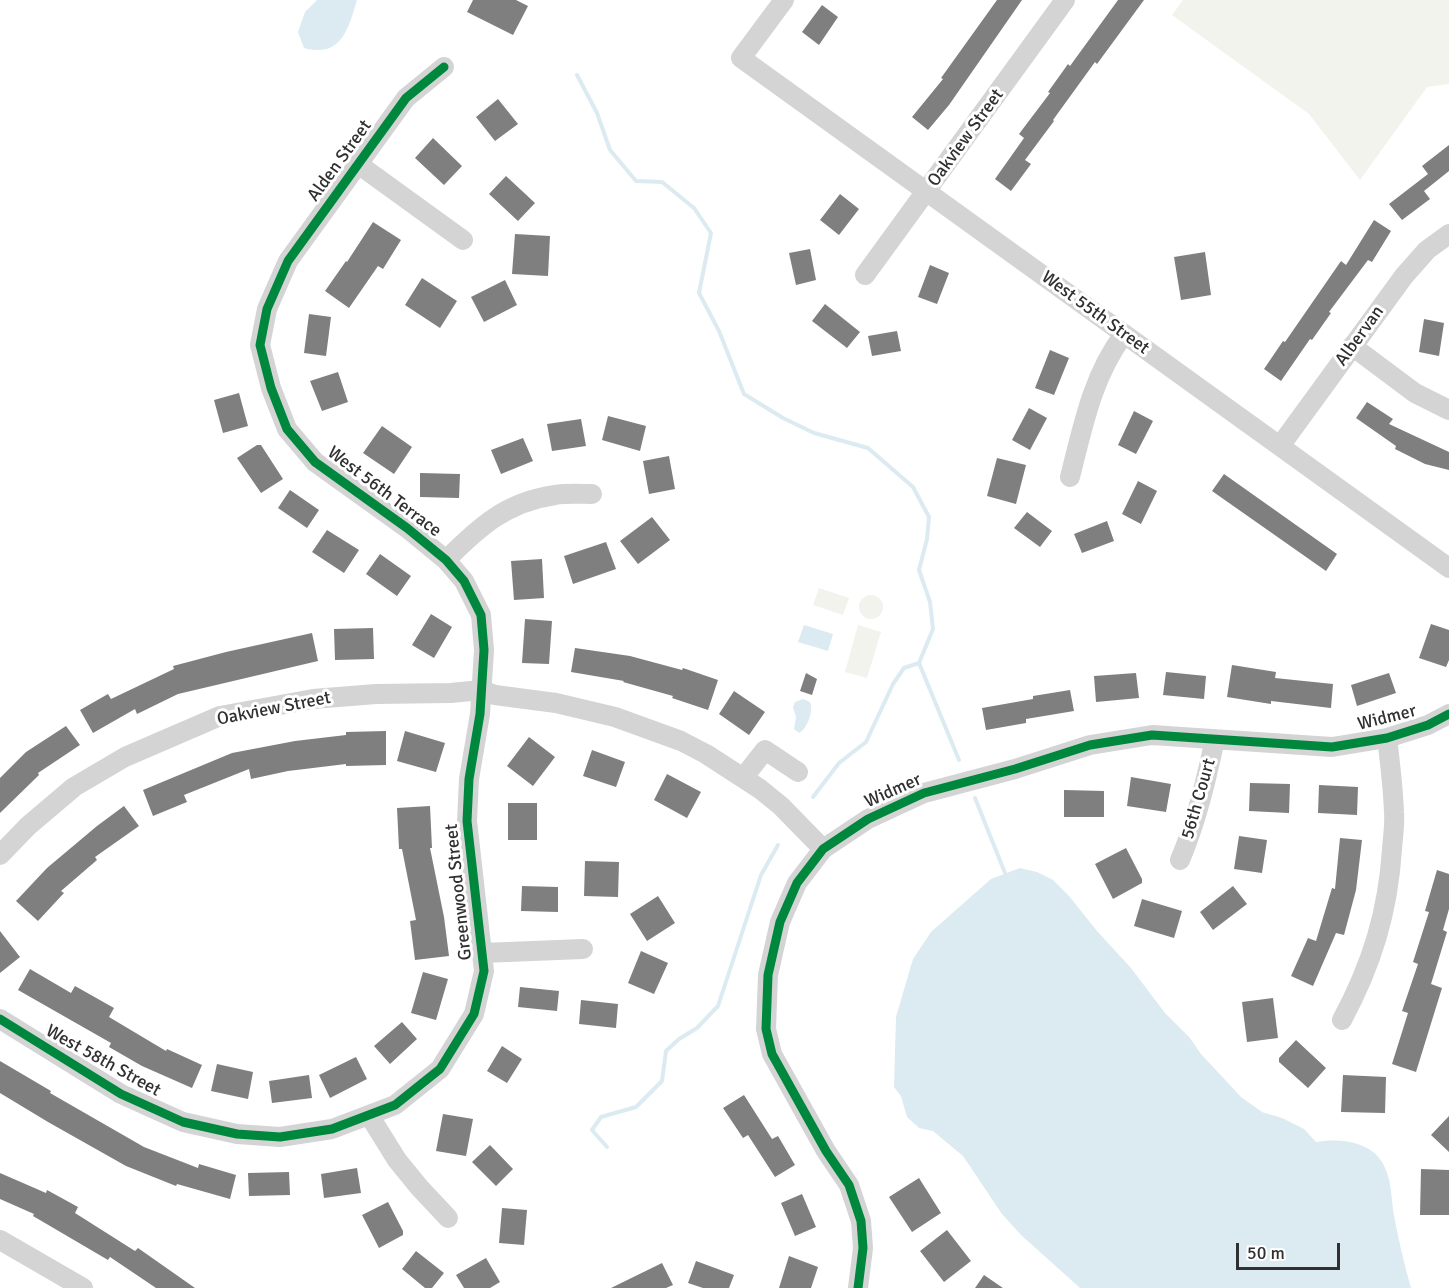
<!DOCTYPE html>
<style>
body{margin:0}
#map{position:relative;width:1449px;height:1288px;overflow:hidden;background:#fff;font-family:Signika,sans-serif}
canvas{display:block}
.scale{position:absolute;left:1236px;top:1243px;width:104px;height:27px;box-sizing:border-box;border:3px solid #303030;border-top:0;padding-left:8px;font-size:18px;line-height:21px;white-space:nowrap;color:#303030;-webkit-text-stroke:4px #fff;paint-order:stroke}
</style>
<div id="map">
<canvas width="1449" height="1288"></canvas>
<div class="scale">50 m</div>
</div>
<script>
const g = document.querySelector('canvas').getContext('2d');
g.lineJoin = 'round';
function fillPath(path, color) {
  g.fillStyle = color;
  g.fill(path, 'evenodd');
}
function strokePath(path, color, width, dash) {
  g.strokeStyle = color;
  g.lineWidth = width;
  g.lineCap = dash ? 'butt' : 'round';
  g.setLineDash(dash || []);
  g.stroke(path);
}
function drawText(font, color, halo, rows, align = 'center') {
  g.font = font + ' Signika,sans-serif';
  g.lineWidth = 6;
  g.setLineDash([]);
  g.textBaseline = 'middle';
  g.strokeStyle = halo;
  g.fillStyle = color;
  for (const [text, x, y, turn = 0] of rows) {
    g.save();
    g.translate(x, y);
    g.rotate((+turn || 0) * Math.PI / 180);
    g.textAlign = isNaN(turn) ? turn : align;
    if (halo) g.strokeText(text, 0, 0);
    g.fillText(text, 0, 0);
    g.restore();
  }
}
fillPath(new Path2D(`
 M1183,0H1449V84L1427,87L1360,180L1309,114L1172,15Z
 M819,588L849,598L843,615L813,605Z
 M859 607a12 12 0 1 1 24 0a12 12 0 1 1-24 0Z
 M858,625L881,632L867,678L845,672Z`), '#f1f3ec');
fillPath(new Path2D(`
 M317,0H357C348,30 341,58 304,48L298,32L305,12Z
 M804,625L833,634L828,651L798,642Z
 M803,699L810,702C814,711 807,729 799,733L794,729L796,717L793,707L795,702Z
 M1020,868L1037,872L1053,880L1069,896L1097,931L1131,968L1165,1013L1190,1038L1201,1054L1241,1097L1262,1112L1282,1118L1304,1129L1316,1142C1337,1138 1370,1141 1382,1162C1392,1178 1391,1198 1394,1216C1399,1241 1404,1264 1411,1288H1080L1021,1235L1002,1214L963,1156L933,1131L919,1128L907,1117L901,1096L894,1087L896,1017L913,959L931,932L991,879Z`), '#dcebf1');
strokePath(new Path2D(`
 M577,75L597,113L610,150L636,181L662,182L694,208L711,233L699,293L719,331L744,394L783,418L814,433L868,448L913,487L929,517L927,539L919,570L930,602L933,629L919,663L959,760
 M813,797L839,763L866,742L893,684L904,668L919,663
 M975,798L1005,873
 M607,1147L592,1130L601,1117L636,1107L662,1081L666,1051L679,1039L697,1028L718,1006L761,875L778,845`), '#dcebf1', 4);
fillPath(new Path2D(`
 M473,0H516L528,6L513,35L467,12Z
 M997,0H1022L949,105L928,130L912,117L943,79L941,78Z
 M1118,0H1144L1097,64L1095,62L1053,120L1054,121L1025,160L1031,164L1011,191L995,179L1024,138L1019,134L1050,93L1048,92L1068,64L1070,66Z
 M822,5L838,17L819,45L802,32Z
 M498,99L518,124L495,141L476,117Z
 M433,138L462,166L444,185L415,158Z
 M1449,145V171L1424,191L1430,199L1402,220L1389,204L1428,174L1422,166Z
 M506,176L535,203L518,221L489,194Z
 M840,194L859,209L839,235L820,220Z
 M1374,220L1391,231L1372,262L1368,260L1329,312L1331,313L1312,340L1310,339L1281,381L1264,369L1283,341L1285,342L1341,261L1346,265Z
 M373,222L401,240L383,269L378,266L349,308L325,291L346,261L347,262Z
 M515,234L550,236L548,276L512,274Z
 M810,249L816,280L796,285L789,253Z
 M1205,252L1211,295L1181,300L1174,257Z
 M930,265L949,273L937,304L918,297Z
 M422,278L457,301L440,328L405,305Z
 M505,280L517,305L484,322L471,297Z
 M825,304L860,332L847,348L812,321Z
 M309,314L331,317L326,356L304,353Z
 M1424,319L1444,323L1439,356L1419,352Z
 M897,331L901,351L872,356L868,336Z
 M1050,350L1069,358L1054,395L1035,388Z
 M338,372L348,402L322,411L310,381Z
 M239,393L248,426L223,433L214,400Z
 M1367,402L1393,419L1389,424L1449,452V470L1425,464L1395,449L1396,446L1356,418Z
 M1029,408L1047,418L1030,450L1012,440Z
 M1134,411L1153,421L1136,454L1118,445Z
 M608,416L646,426L640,451L602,440Z
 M581,419L586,446L552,451L547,424Z
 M382,426L412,447L394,474L363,453Z
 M523,438L533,461L501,474L491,450Z
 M257,445H261L283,479L261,493L237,458Z
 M669,456L675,489L649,494L643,461Z
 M997,458L1026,465L1016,504L987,496Z
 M420,473L460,474L459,498L420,497Z
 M1224,474L1337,554L1326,571L1212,491Z
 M1138,481L1157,491L1141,524L1122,514Z
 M290,490L319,510L307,528L278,508Z
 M1027,512L1052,531L1040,547L1014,528Z
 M652,517L670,540L638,564L620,541Z
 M1107,521L1114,541L1082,553L1074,534Z
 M327,530L359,550L344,573L312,552Z
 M606,542L616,569L573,584L564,556Z
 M380,554L411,576L397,596L366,574Z
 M542,559L544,598L514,600L511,561Z
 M431,614L452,627L434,658L412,645Z
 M525,619L552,621L549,664L522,663Z
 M1431,624L1449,630V660L1446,667L1419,658Z
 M373,628L374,659L335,660L334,629Z
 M312,633L318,661L178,694L137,714L135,709L93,733L80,710L108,694L111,699L174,669L173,666L226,652Z
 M575,648L630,656L682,670L683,668L718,680L708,710L672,698L673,696L623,682L624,681L571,672Z
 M1232,665L1276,672L1275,678L1333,684L1331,708L1271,701V704L1227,697Z
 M1166,672L1206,676L1204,699L1163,695Z
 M806,673L817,679L812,695L800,691Z
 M1136,673L1139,698L1096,702L1094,676Z
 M1389,673L1396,693L1357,706L1351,685Z
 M1070,690L1074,711L1026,719V723L986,730L982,708L1033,699V696Z
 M734,691L765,712L749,735L719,714Z
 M66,726L80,745L38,773L39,775L0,813V778L26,752Z
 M386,731V765L346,766V764L288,771L251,779L249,769L184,795L187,802L153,816L143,790L232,753L295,741L346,735V732Z
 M405,731L445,743L436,772L397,761Z
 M529,737L555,757L533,786L507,766Z
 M592,750L625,762L616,787L583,776Z
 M667,774L701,792L687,818L654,800Z
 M1131,777L1171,784L1166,812L1127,806Z
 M1250,783L1290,784L1289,813L1249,811Z
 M1319,785L1358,787L1357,815L1318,813Z
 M1064,790L1104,791V817H1064Z
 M508,803H537V840H508Z
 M124,806L139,826L95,857L97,860L61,891L64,893L38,921L16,901L47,868L97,826Z
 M430,806L432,848H430L444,917L449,956L415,960L410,921L416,920L402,849H399L397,808Z
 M1239,836L1267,840L1262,873L1234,869Z
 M1340,838L1362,840L1356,890L1344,935L1336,933L1313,986L1291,976L1308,938L1316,941L1332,888L1335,889Z
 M1126,848L1142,879V883L1113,899L1095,864Z
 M585,861L619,862L618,897L584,896Z
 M1437,870L1449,874V909L1443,930L1447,932L1431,984L1442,988L1416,1072L1392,1064L1408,1013L1402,1011L1418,964L1413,962L1429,912L1425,911Z
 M522,886L558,887V912L521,911Z
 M1233,886L1247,904L1213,930L1200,912Z
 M658,896L675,923L647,941L630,914Z
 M1142,899L1182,911L1174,938L1134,926Z
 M0,931L20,957L0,973Z
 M641,951L668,963L654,994L628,983Z
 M30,969L71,993L75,986L114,1008L109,1017L166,1051L167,1049L202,1065L192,1088L142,1066L109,1047L111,1043L18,990Z
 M423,972L448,979L436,1020L411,1013Z
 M520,987L559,991L557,1011L518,1007Z
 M1273,998L1278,1038L1247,1042L1242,1002Z
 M581,1000L618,1004L616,1028L579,1024Z
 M402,1022L417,1039L390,1064L374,1046Z
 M1296,1040L1326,1068L1308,1088L1279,1062V1058Z
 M502,1046L522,1059L507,1083L487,1071Z
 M356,1057L367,1079L330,1098L319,1075Z
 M0,1061L51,1091L50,1093L144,1147L198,1168L199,1164L236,1175L230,1199L177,1184L176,1186L126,1166L48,1122L0,1093Z
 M217,1064L253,1072L248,1099L211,1091Z
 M309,1075L312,1098L272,1103L269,1081Z
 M1343,1075L1386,1077L1385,1113L1341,1112Z
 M744,1095L772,1139L778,1136L795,1165L775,1177L748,1135L743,1138L723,1108Z
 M443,1114L473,1119L466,1156L436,1151Z
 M1449,1116V1152L1431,1135Z
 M490,1145L513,1169L496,1186L472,1162Z
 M357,1168L361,1193L324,1198L321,1174Z
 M1421,1169L1449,1170V1215H1420Z
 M289,1172L290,1195L249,1196L248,1173Z
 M0,1173L46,1193L47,1190L78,1207L75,1213L135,1251L138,1248L195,1288H156L110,1257L108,1260L33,1216L34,1214L0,1199Z
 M919,1178L941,1213L912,1232L889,1197Z
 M802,1194L816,1227L795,1236L781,1203Z
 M388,1202L403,1231V1235L379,1248L362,1215Z
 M502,1208L527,1210L524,1245L499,1243Z
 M947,1230L971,1261L944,1282L920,1251Z
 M416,1251L444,1273L432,1288H425L402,1269Z
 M789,1256L818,1267L811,1288H779Z
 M486,1258L500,1282L490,1288H464L456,1275Z
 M696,1261L734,1275L729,1288H703L688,1283Z
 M662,1263L673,1285L666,1288H611Z
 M984,1275L1003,1288H975Z`), '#7f7f7f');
strokePath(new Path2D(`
 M784,0L741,58L1449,568
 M358,164L463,240
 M865,275L1065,0
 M1352,346L1415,393L1449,410
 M1280,446L1404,276L1427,250L1449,234
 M1070,477C1083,426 1092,377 1124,334
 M446,560C479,527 506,502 555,495C567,493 580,494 592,494
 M743,778L765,750L798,772
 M0,855L28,826L74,787L125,757L220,716L313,699L376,694L451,693L481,690L495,695L556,703L615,717L681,741L706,754L760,789L781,806L823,849
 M1180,860C1197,820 1206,780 1215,739
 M482,953L583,949
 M0,1019L121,1094L183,1122L237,1134L280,1137L332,1129L395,1105L440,1069L474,1014L484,971L467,821L469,779L480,714L484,650L481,615L464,581L446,560L407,528L315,462L287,429L271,388L260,345L267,309L288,261L406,98L444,67
 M1342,1020C1372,964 1388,912 1392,849C1393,836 1395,824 1394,812C1393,787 1390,762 1387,738
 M369,1115L397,1160L419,1187L448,1218
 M0,1240L83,1288
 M858,1288L863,1248L861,1221L849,1185L826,1151L772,1054L766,1029L768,975L780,922L797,883L823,849L868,819L924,793L1015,769L1090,745L1152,735L1332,747L1387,738L1428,725L1449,714`), '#d4d4d4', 20);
strokePath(new Path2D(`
 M0,1019L121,1094L183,1122L237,1134L280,1137L332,1129L395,1105L440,1069L474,1014L484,971L467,821L469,779L480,714L484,650L481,615L464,581L446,560L407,528L315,462L287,429L271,388L260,345L267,309L288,261L406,98L444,67
 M858,1288L863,1248L861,1221L849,1185L826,1151L772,1054L766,1029L768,975L780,922L797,883L823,849L868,819L924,793L1015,769L1090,745L1152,735L1332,747L1387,738L1428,725L1449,714`), '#00873e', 9);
drawText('18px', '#303030', '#fff', [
 ["Oakview Street",966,138,-54],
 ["Alden Street",340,161,-54],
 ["West 55th Street",1095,313,36],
 ["Albervan",1360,336,-54],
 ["West 56th Terrace",384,492,37],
 ["Oakview Street",274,709,-11],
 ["Widmer",1387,718,-14],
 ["Widmer",893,791,-24],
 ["56th Court",1199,799,-74],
 ["Greenwood Street",459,892,-96],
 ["West 58th Street",103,1061,29]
]);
</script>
